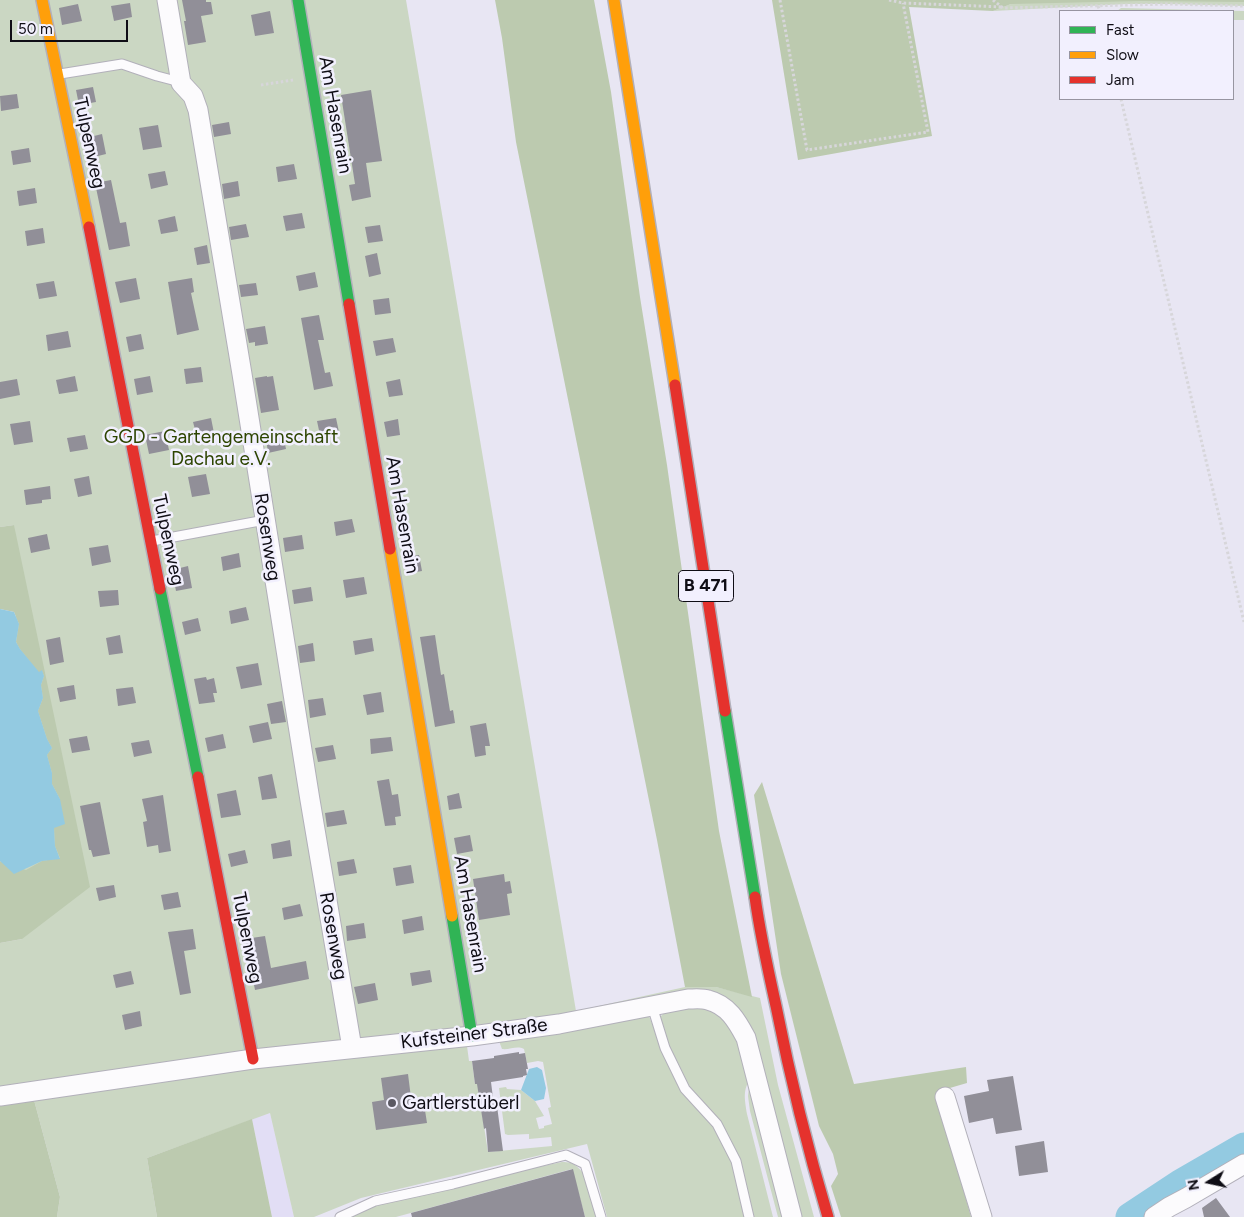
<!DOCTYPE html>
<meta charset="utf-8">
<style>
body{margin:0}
#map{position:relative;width:1244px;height:1217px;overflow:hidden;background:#e8e6f3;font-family:Figtree,sans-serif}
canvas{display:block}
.legend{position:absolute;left:1059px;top:10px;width:175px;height:90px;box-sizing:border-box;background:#f2f0fe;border:1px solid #9795a1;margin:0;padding:6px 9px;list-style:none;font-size:15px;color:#0f0d15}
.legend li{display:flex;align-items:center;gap:10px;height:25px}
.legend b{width:25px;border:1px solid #9795a1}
.north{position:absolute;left:1184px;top:1157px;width:50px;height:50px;-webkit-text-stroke:4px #f2f0fe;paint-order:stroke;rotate:260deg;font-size:14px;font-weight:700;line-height:20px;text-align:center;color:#0f0d15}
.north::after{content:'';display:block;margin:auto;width:18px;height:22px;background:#0f0d15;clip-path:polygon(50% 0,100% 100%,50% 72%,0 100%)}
.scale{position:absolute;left:10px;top:20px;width:118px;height:22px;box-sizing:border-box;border:2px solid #0f0d15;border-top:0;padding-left:6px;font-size:15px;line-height:18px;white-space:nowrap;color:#0f0d15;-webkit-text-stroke:4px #f2f0fe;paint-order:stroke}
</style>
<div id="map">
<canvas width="1244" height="1217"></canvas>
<ul class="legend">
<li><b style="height:6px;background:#30b455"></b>Fast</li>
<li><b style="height:6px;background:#ff9f0a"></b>Slow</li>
<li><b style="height:6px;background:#e5322d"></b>Jam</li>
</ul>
<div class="north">N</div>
<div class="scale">50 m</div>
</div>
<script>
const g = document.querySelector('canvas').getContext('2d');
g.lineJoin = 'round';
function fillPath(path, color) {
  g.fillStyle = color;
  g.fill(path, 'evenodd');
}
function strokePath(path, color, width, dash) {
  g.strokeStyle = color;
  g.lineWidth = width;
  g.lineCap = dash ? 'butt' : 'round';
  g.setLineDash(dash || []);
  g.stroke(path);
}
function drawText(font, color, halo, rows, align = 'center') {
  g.font = font + ' Figtree,sans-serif';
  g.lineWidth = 5;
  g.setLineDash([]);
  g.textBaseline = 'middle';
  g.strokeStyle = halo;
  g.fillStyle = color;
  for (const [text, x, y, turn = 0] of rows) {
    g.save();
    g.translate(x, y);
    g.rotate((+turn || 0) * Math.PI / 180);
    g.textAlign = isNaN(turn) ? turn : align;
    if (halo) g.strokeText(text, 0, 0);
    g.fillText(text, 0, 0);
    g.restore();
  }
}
fillPath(new Path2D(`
 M270,1113L294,1217H272L252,1119Z`), '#e2def5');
fillPath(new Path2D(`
 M0,0H406L576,1011L685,987H716L760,998L778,1085L814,1217H799L730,1001L527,1019L125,1072L0,1087V943L22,939L14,525L0,527Z
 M1008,0H1244V6L1169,4H1127L993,11L1011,4Z
 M1121,8L1244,11V20H1233V11H1117Z
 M708,1006L734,1027L751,1078C742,1090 745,1100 747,1114L773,1217H607L587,1144L361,1198L314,1217H294L270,1113L147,1158L157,1217H57L60,1197L34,1100L261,1066L467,1046L469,1061H472L475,1084L488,1082L478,1088L488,1152L552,1146L551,1137L529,1139V1134L508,1135L505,1134L499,1088L506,1087L507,1089L521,1090L535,1101L544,1116L536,1118L539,1129L544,1128V1126L552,1124L548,1108L551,1107L543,1062L538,1061L527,1063L524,1049C517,1045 510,1050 502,1049L499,1041L648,1014L654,1028L661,1026L660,1017L666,1011Z
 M749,1087L786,1217H778L750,1111L748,1096Z
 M562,1162C565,1162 568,1162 571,1163C589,1170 594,1200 599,1217H585L572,1169L396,1217H349L374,1205L500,1175Z`), '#cbd7c3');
fillPath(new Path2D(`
 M495,0H594L611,92L640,297L667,465L719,831L752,997L716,987H685L657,840L516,142L502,38Z
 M772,0H1244V2L1141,1L1011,4L993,11L909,7L932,136L798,160Z
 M14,525L90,887L22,939L0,943V861L26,870L42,861L60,858L55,846L54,828L60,799L52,784V773L47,755L52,748L47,739L38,711L43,698L41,685L44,676L42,671L39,673L20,649L16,642L19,624L14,612L0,609V527Z
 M762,782L854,1084L966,1067L967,1083L936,1092L971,1217H841L831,1186L838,1174L833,1154L819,1126L781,974L754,795Z
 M34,1100L60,1197L57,1217H0V1104Z
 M252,1119L272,1217H157L147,1158Z`), '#bccaaf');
fillPath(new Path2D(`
 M0,609L14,612L19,624L16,642L20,649L39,672L42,670L44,676L41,685L43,698L38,711L47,739L52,748L47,755L52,773V784L60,799L65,824L54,828L55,846L60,859L42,861L14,874L0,861Z
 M537,1067L542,1070L546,1088L544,1099L535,1101L521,1090L529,1069Z`), '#93cae1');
strokePath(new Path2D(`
 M1130,1217L1180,1184L1244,1147`), '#93cae1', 29);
fillPath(new Path2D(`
 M182,0H206V2H211L213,14L201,16L206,42L188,45L184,21H186Z
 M130,3L132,17L114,21L111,6Z
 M78,4L82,21L62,25L59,8Z
 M270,11L274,33L255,36L251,15Z
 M93,87L96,102L79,105L76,90Z
 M371,90L382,161L366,163L371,197L352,201L349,185L355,184L341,95Z
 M17,94L19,108L1,111L0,96Z
 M229,122L231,134L214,137L212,125Z
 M158,125L162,147L143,150L139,128Z
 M102,134L106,154L90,158L86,138Z
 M29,148L31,162L13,165L11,151Z
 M294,164L297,179L278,182L276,167Z
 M165,171L168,185L151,189L148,174Z
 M111,180L120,223L126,222L130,246L109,250L95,183Z
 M238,181L240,196L224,199L222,184Z
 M35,188L37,203L19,206L17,191Z
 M302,213L305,228L286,231L283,216Z
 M175,216L178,231L161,234L158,220Z
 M246,224L249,237L231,240L229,227Z
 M380,225L383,241L368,243L365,227Z
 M43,228L45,243L27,246L25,231Z
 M207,245L210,263L197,265L194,248Z
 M377,253L381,274L369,277L365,256Z
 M315,272L318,287L299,291L296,276Z
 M136,278L140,299L120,303L115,282Z
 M192,278L194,292L191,293L199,330L177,335L168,282Z
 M54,281L57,296L39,299L36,284Z
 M256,283L258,295L241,297L239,285Z
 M389,298L391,313L375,315L373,300Z
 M319,315L324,340H318L325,373L330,372L333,386L314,390L301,318Z
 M265,326L268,344L255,346V342L249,343L246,329Z
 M68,331L71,347L48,351L46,335Z
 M141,334L144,349L129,352L126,337Z
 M393,338L396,352L376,356L373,341Z
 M201,367L203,382L186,384L184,369Z
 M75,376L78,391L59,394L56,380Z
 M150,376L153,392L137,395L134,379Z
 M267,376V377L273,376L279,410L261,413L255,378Z
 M17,379L20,395L0,399V382Z
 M400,379L403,395L389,397L386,382Z
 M211,418L214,433L197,437L193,422Z
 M336,418L339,432L320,435L317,421Z
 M398,419L400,435L387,437L384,422Z
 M30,421L33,442L14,445L10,424Z
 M165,431L169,450L149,454L145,435Z
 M85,435L88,449L70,452L67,438Z
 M283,435L286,449L268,453L266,438Z
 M206,474L210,494L192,497L188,477Z
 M89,476L92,494L78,497L74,479Z
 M50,486L51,499L42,500V503L26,505L24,490Z
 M352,519L355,532L336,536L334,522Z
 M47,534L50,549L31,553L28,538Z
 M302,535L304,549L285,552L283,538Z
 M108,545L111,562L92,566L89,548Z
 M239,553L241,567L223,571L221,557Z
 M419,555L422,571L410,573L407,557Z
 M188,566L192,588L176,591L172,570Z
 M364,577L367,594L346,598L343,580Z
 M311,587L313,601L294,604L292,590Z
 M118,590L119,605L100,607L98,591Z
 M246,607L249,620L231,624L229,611Z
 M198,618L201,631L185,635L182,622Z
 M120,635L123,653L109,655L106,638Z
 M435,635L441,675L444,674L450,711L453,710L455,723L435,727L420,637Z
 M60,637L64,662L50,665L46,640Z
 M372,638L374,651L355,655L353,641Z
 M313,643L315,661L300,663L298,646Z
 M258,663L262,685L241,689L236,667Z
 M206,677L207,680L214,678L217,693H213L215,702L199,704L194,679Z
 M74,685L76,699L60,702L57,688Z
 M133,687L136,703L118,706L116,689Z
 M381,692L384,712L367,715L363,695Z
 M323,698L326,715L310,718L308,700Z
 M282,701L286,722L271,724L267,704Z
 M268,722L272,739L253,743L249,726Z
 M486,723L490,746H485L486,755L475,757L470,726Z
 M223,734L226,748L208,752L205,738Z
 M87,736L90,750L72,753L69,739Z
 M391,737L393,751L371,754L370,739Z
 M149,740L152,753L134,757L131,743Z
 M333,745L336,759L318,762L315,748Z
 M272,774L277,798L262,800L258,777Z
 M389,779L392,795L398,794L401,816L395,817L396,825L385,826L377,781Z
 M236,790L241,815L221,818L217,794Z
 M459,793L462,808L449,810L447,796Z
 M163,795L171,851L159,853L158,845L147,847L143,822L147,821L142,799Z
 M100,802L110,854L93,857L91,850H89L80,806Z
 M344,810L347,824L327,827L325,813Z
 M470,835L473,851L457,854L454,838Z
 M290,840L292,856L273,859L271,844Z
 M245,850L248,863L231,867L228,854Z
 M354,859L357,873L339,876L337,862Z
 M411,865L414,883L396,886L393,868Z
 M504,874L505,882L510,881L512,893L507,894L510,915L479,920L473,879Z
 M114,885L116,897L99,901L96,888Z
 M178,892L181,907L164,910L161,895Z
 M300,904L303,916L284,920L282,908Z
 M422,916L424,930L404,934L402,920Z
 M364,923L366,938L347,941L346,926Z
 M193,929L196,949L184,951L191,993L180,995L168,932Z
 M265,936L271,968L306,961L309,979L255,990L245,939Z
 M430,970L432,982L412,986L410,973Z
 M131,971L134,984L116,988L113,975Z
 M375,983L378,1000L358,1004L354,987Z
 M140,1011L142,1026L125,1030L122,1015Z
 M519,1052V1054L525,1053L528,1069H526L527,1075L523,1076V1077L491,1082L494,1106H497L503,1151L488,1152L486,1128L484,1129L477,1084H475L472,1061L494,1058V1056Z
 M408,1074L412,1106L424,1104L427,1123L376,1130L372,1102L384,1100L381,1078Z
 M1013,1076L1022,1130L996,1134L993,1118L969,1123L964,1096L989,1091L987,1080Z
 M1044,1141L1048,1172L1019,1176L1015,1146Z
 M573,1169L585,1217H412L411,1213Z
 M1216,1198L1230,1217H1204L1202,1208Z`), '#918f98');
const lane = new Path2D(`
 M60,74L122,64L157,76L180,82
 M152,541L265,520
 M652,1006L665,1048L685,1089L717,1124L736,1161L749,1217
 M340,1217L375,1201L453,1184L566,1155L585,1164L601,1217`);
const street = new Path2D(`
 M167,0L181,83L193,96L198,110L242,374L310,800L352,1048
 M0,1096L253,1059L472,1036L559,1024L688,999C694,999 702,998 708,1000C728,1005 737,1021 746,1038L792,1217
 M945,1097L982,1217
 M1154,1217L1169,1207L1186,1198L1244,1164`);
const fast = new Path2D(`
 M298,0L349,304
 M160,589L198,777
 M725,711L755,897
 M452,916L472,1036`);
const slow = new Path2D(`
 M42,0L89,227
 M614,0L675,385
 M390,549L452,916`);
const jam = new Path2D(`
 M89,227L160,589
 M349,304L390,549
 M675,385L725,711
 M198,777L253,1059
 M755,897C760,934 768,970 776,1006C790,1077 807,1147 828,1217`);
strokePath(lane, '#b2b0ba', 11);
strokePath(street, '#b2b0ba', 21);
strokePath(fast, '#b2b0ba', 14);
strokePath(slow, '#b2b0ba', 14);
strokePath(jam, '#b2b0ba', 14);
strokePath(new Path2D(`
 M780,0L807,150L928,132L903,3
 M889,0L903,3L1003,7
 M993,0L1003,8L1169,4L1244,6
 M1098,6L1100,11
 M261,85L293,80
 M1121,99L1244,622`), '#d7d6da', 3, [2.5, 2.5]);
strokePath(lane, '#fcfbfd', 9);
strokePath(street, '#fcfbfd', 19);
strokePath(fast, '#30b455', 11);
strokePath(slow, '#ff9f0a', 11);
strokePath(jam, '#e5322d', 11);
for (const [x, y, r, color] of [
 [392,1103,5,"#5b5963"]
]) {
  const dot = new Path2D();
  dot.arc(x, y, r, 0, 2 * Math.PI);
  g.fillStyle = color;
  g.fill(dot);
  strokePath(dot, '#f2f0fe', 2);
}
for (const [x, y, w] of [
 [706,586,55]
]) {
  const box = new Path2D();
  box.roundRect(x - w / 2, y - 15.5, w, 31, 4);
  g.fillStyle = '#f2f0fe';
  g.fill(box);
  strokePath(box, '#0f0d15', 1);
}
drawText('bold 18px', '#0f0d15', null, [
 ["B 471",706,586]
]);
drawText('19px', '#0f0d15', '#f2f0fe', [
 ["Am Hasenrain",335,115,80],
 ["Tulpenweg",89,143,78],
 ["Am Hasenrain",402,515,80],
 ["Rosenweg",267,537,81],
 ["Tulpenweg",168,540,78],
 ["Am Hasenrain",470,914,80],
 ["Rosenweg",333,936,80],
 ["Tulpenweg",247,938,79],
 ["Kufsteiner Straße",474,1034,-7]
]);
drawText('19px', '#2d4400', '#f2f0fe', [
 ["GGD - Gartengemeinschaft",221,437],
 ["Dachau e.V.",221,459]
]);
drawText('19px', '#0f0d15', '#f2f0fe', [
 ["Gartlerstüberl",402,1103]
], 'left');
</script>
